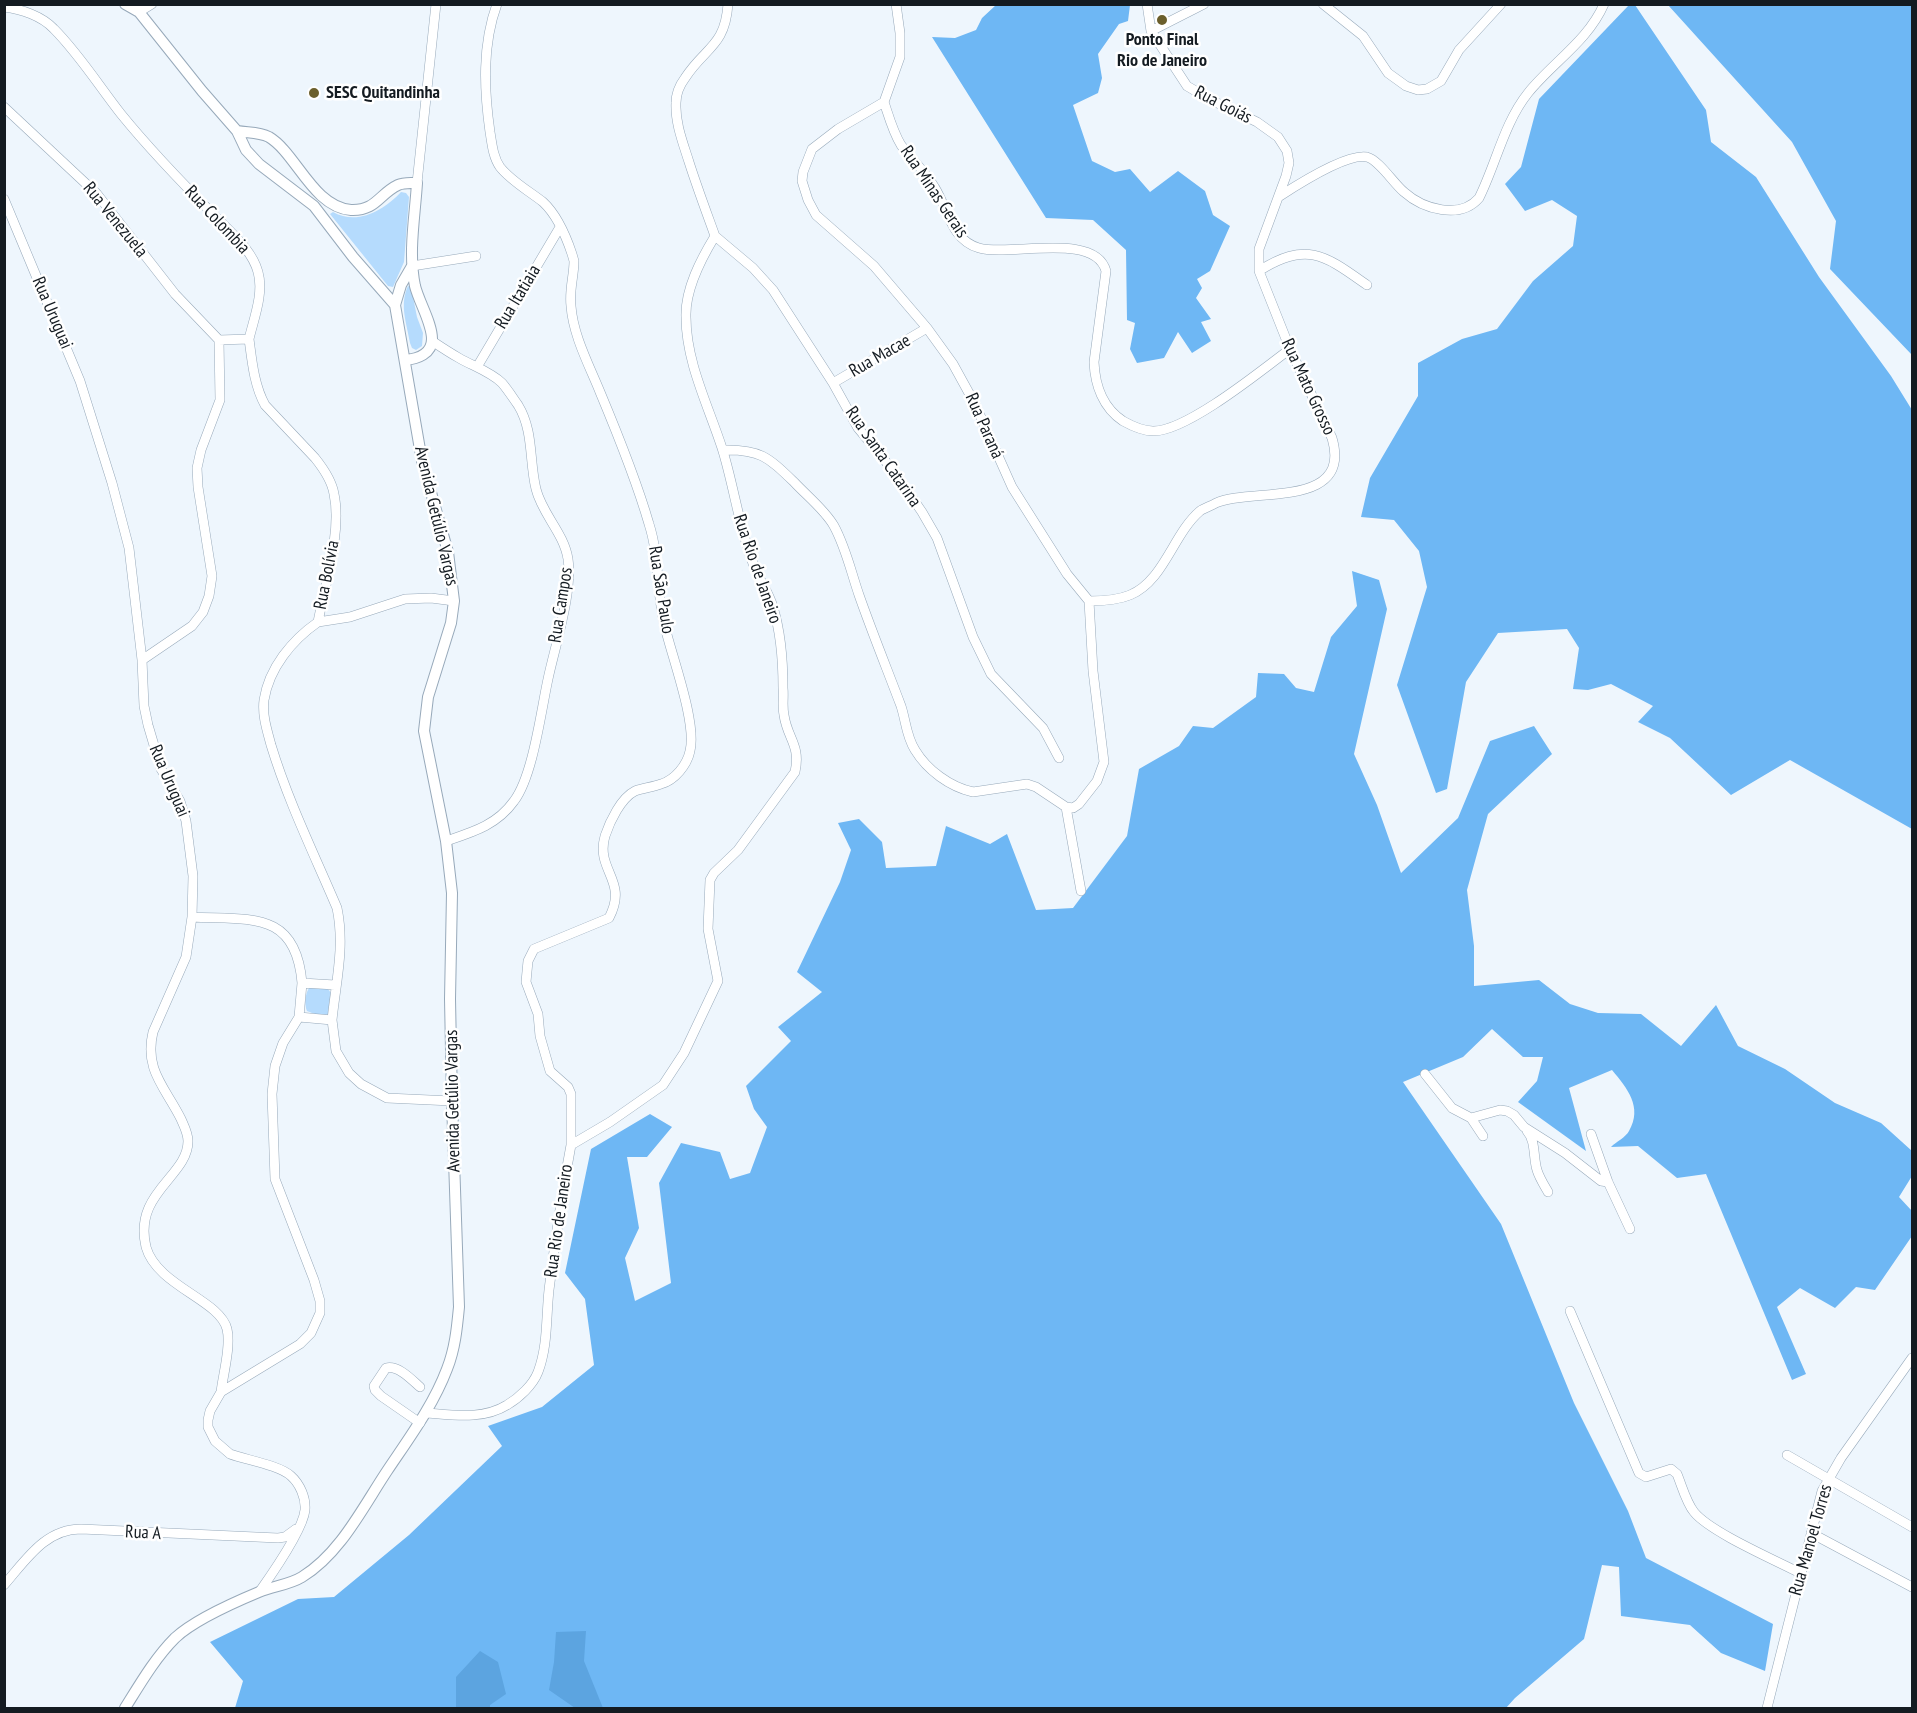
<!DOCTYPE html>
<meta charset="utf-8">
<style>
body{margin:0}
#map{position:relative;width:1917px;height:1713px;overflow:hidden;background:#eef6fd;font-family:"PT Sans Narrow",sans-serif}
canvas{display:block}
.frame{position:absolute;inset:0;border:6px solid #141b21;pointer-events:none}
</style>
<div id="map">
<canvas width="1917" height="1713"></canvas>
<div class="frame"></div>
</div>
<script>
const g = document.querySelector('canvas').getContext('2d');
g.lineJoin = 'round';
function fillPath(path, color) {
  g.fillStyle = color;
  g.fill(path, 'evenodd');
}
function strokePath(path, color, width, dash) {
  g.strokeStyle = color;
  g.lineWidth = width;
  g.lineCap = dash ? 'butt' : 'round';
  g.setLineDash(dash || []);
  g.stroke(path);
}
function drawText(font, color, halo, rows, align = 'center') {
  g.font = font + ' "PT Sans Narrow",sans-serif';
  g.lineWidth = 5;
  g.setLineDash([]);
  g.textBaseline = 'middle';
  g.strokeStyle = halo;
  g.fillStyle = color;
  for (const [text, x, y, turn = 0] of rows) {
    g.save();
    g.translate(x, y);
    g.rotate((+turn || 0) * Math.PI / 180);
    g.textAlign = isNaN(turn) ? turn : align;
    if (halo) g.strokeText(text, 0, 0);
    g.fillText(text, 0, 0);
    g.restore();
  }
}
fillPath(new Path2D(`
 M401,192L406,193L409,197L404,262L393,287L388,286L330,214L333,212C358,226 384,210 401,192Z
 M408,286L411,287L417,317L423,333L422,346L416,350L412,348L410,343C407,324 399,305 408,286Z
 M310,987L328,989L331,993L329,1013L326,1015H317L307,1011C304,1005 305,992 310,987Z`), '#b5dbfd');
fillPath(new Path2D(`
 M1041,5L1044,6L1045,4L1130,5L1128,21L1119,24L1098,54L1102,78L1098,93L1073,105L1092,161L1115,172L1130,169L1150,192L1178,171L1205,191L1213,215L1230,226L1210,271L1197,279L1202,288L1196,298L1211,319L1201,322L1211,341L1192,353L1178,332L1164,358L1137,363L1130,349L1135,323L1127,320L1126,250L1093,220L1046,218L932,37L955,38L976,30L982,18L996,5Z
 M1629,5H1635L1706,110L1711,142L1756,177L1819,277L1891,376L1912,410V829L1790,760L1731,795L1670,738L1638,722L1653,706L1611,684L1588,690L1573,689L1579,648L1567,629L1498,633L1466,682L1447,789L1436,793L1397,685L1427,587L1419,551L1394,520L1361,517L1370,478L1418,396V363L1462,339L1497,329L1533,281L1573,246L1577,216L1552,200L1525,211L1505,184L1521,167L1539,99Z
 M1668,5H1912V355L1830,269L1836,221L1792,142Z
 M1352,571L1379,580L1387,609L1354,754L1377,805L1401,873L1458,818L1490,741L1534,726L1552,754L1488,814L1467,890L1474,946V986L1539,980L1570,1004L1598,1013L1641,1014L1681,1046L1716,1005L1738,1046L1785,1069L1835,1103L1881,1123L1912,1151V1176L1899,1197L1912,1211V1236L1875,1290L1856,1287L1835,1308L1800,1288L1777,1307L1806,1374L1792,1380L1706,1174L1677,1178L1638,1146L1611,1147C1616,1142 1626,1137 1629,1131C1643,1107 1627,1088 1612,1070L1569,1088L1586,1151L1518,1102L1537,1081L1543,1057H1523L1492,1029L1463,1057L1403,1082L1501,1224L1574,1403L1628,1511L1646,1558L1773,1624L1765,1671L1721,1653L1690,1625L1621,1616L1619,1567L1602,1565L1584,1639L1515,1698L1506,1708H235L243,1681L210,1642L298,1599L334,1597L409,1535L502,1446L488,1426L542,1407L594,1365L585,1299L565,1273L591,1149L650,1114L672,1127L647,1157H627L639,1228L625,1258L635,1301L671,1283L659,1183L681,1143L720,1152L730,1179L750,1173L767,1127L754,1109L746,1086L791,1041L778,1027L822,992L797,972L840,882L851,850L838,823L859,819L882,842L886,868L936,866L946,826L990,844L1007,834L1036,910L1073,908L1127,836L1139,769L1179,746L1193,726L1213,728L1256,697L1258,673L1284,674L1296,688L1314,692L1331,637L1357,606Z`), '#6eb7f4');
fillPath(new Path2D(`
 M586,1631L584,1661L603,1708H575L549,1690L554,1662L556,1632Z
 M480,1651L498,1662L506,1694L490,1705V1708H456V1677Z`), '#5ca4e0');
const minor = new Path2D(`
 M497,4C482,45 484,90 490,132C492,144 493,157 500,167C511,181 529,191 543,202C556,214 566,236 572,254L574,261C574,276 569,290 571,306C573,335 589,365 600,392C618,435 636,479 649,524C660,558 656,593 665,627C672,657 697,723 690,751C687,765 675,780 661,784C653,787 643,788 635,791C621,798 610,821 605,836C595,871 629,880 609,918L534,949L528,961L526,982L538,1014L540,1036L550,1071L568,1087L571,1094V1145
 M896,4L900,33V57L884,102C889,117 893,132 901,145C912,160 926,172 935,188C948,209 951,240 979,248C1009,257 1095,231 1106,271L1094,362C1095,385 1103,408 1123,421C1132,426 1143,431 1153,431C1186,432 1262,370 1290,349
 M1323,4L1363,36L1388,73L1406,86L1418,90L1427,89L1441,81L1459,50L1501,4
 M4,7C21,9 42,16 54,29C79,54 99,86 121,114C151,151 184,185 217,218C232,234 252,250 258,272C264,293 254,318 249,339L219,340L220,400L201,450L197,468L198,487L212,576L209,596L203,612L192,626L142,660
 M139,12L152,4
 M1151,31L1204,4
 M4,107L97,194L175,294L219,340
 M417,183L436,4
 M1280,196C1297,185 1347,153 1367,157C1379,160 1394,184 1404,192C1423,209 1460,220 1479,198C1496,164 1504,123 1528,93C1552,63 1588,41 1604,4
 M4,199L80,381L112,483L129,548L142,660L144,706L148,725L161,769L180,801L186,821L193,876L192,917L186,957L153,1032C144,1070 165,1087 181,1119C184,1126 188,1133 188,1141C188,1177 133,1192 146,1247C157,1286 220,1300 227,1329C231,1346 223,1375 221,1392
 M715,236L753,268L773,290L833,383L858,428L896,474L922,512L937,538L973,637L991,674L1043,728L1059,758
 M412,266L476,256
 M1259,271C1307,240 1326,256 1367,285
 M249,339C252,361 254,385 265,405L315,458C323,468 332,481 334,494C342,531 325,585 318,622C292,640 269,668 264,700C262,715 267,730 271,745C288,801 314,854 337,908C345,947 336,981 332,1020L299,1017L302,983L335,985
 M432,341C441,347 450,353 459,358C473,366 491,372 502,383C508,390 513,398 518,405C534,431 529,461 536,489C542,514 564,533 568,559C573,591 555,646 548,679C541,711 533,776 514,801C497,825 473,832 446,841
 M477,367L560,227
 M833,383L927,328
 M723,450C760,449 768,457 794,482C807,496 825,510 834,526C846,548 851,572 859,595C872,632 887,669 901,706C906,721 906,736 915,750C927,770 950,787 973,792L1027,784L1036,787L1066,807L1073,808L1079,804L1097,781L1104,762L1093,671L1089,601L1067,574L1012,487L975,404L953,364L927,328L874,266L816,215L808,200L802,181L803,172L812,149L838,129L884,102
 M1089,601C1102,601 1118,600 1130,595C1164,581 1173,534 1200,511C1204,508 1211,506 1216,503C1251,487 1353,510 1332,438L1290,349L1259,271V249L1286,176L1289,163L1287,151L1278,137L1257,122L1211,100L1187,86L1151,31L1147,4
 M318,622L350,617L405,599L431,598L454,601
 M1066,807L1081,891
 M192,917C250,920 296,910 302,983
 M332,1020L336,1051L349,1073L361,1084L387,1098L452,1101
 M1425,1074L1452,1108L1471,1118L1483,1136
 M1471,1118L1500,1110L1507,1111L1514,1115L1524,1127L1565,1153L1601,1181L1608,1182
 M1527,1131C1536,1141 1533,1157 1537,1170C1539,1177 1544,1185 1548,1192
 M1591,1134L1608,1182L1630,1229
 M1570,1311L1639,1473L1646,1477L1671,1469L1677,1474C1682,1486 1686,1502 1694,1512C1710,1532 1775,1560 1800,1573
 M426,1413C453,1415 483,1420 507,1405C519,1398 533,1385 538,1372C548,1346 546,1317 549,1290C555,1241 562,1193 571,1145L610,1122L663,1085L684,1053L718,981L708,929L710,880L714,873L738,850L795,772C801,745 787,738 784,715C782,706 784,697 783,688C783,662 781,633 773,607C769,592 759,580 754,566C739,528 734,486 722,448C708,405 686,362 686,317C685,289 701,259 715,236C706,211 697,187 689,162C683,143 675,123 676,103C676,94 679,86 685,78C705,47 725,47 728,4
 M420,1423L381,1396L375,1390L374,1386L386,1368C398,1365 411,1379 420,1387
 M1787,1455L1912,1527
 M1811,1533L1912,1587
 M4,1585C26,1560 45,1529 81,1529L278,1538L285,1537L296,1529
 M260,1591C272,1574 303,1529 305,1510C306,1498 300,1484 291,1476C279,1465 246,1460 230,1454L215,1441L208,1427V1420L210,1411L221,1392L300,1344L311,1333L320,1313V1301L314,1280L275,1179L272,1094L275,1066L283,1043L299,1017
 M1767,1708L1822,1491L1841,1458L1912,1358`);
const tertiary = new Path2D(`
 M125,4L139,12
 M136,4L139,12L202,91L237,131L246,150L259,164L314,206L353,257L395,305
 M237,131C248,133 259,132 269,137C296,153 313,207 351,210C376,211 379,194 398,185C404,182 411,183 417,183C415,216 408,253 415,286C419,302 432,323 432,339C432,354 417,359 405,360
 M125,1708C140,1684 155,1658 175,1638C193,1621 235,1602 259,1592C273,1586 289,1585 302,1577C340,1554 363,1507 387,1471C409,1438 433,1406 447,1369C455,1349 457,1328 459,1307L452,1101L450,999L452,893L446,841L424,731L428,697L451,623L454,601L448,552L422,461L395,305L401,285L412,266`);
strokePath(minor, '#97a9ba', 10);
strokePath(tertiary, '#97a9ba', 12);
strokePath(minor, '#fff', 9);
strokePath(tertiary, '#fff', 10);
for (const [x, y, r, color] of [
 [1162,20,6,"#6b5f2c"],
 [314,93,6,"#6b5f2c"]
]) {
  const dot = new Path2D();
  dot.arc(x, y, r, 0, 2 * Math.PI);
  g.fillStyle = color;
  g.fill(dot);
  strokePath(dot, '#fff', 2);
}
drawText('bold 18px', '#141b21', '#fff', [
 ["Ponto Final",1162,40],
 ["Rio de Janeiro",1162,61],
 ["SESC Quitandinha",326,93,"left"]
]);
drawText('18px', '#141b21', '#fff', [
 ["Rua Goiás",1223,105,27],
 ["Rua Minas Gerais",934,192,56],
 ["Rua Venezuela",115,220,51],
 ["Rua Colombia",217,220,47],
 ["Rua Itatiaia",518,297,-59],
 ["Rua Uruguai",52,313,67],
 ["Rua Macae",880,356,-30],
 ["Rua Mato Grosso",1308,387,65],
 ["Rua Paraná",984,426,66],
 ["Rua Santa Catarina",883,457,55],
 ["Avenida Getúlio Vargas",436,516,77],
 ["Rua Rio de Janeiro",757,569,71],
 ["Rua Bolívia",327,575,-79],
 ["Rua São Paulo",661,590,81],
 ["Rua Campos",561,605,-81],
 ["Rua Uruguai",169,781,67],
 ["Avenida Getúlio Vargas",453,1101,-91],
 ["Rua Rio de Janeiro",559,1221,-82],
 ["Rua A",143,1533,3],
 ["Rua Manoel Torres",1811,1540,-74]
]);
</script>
